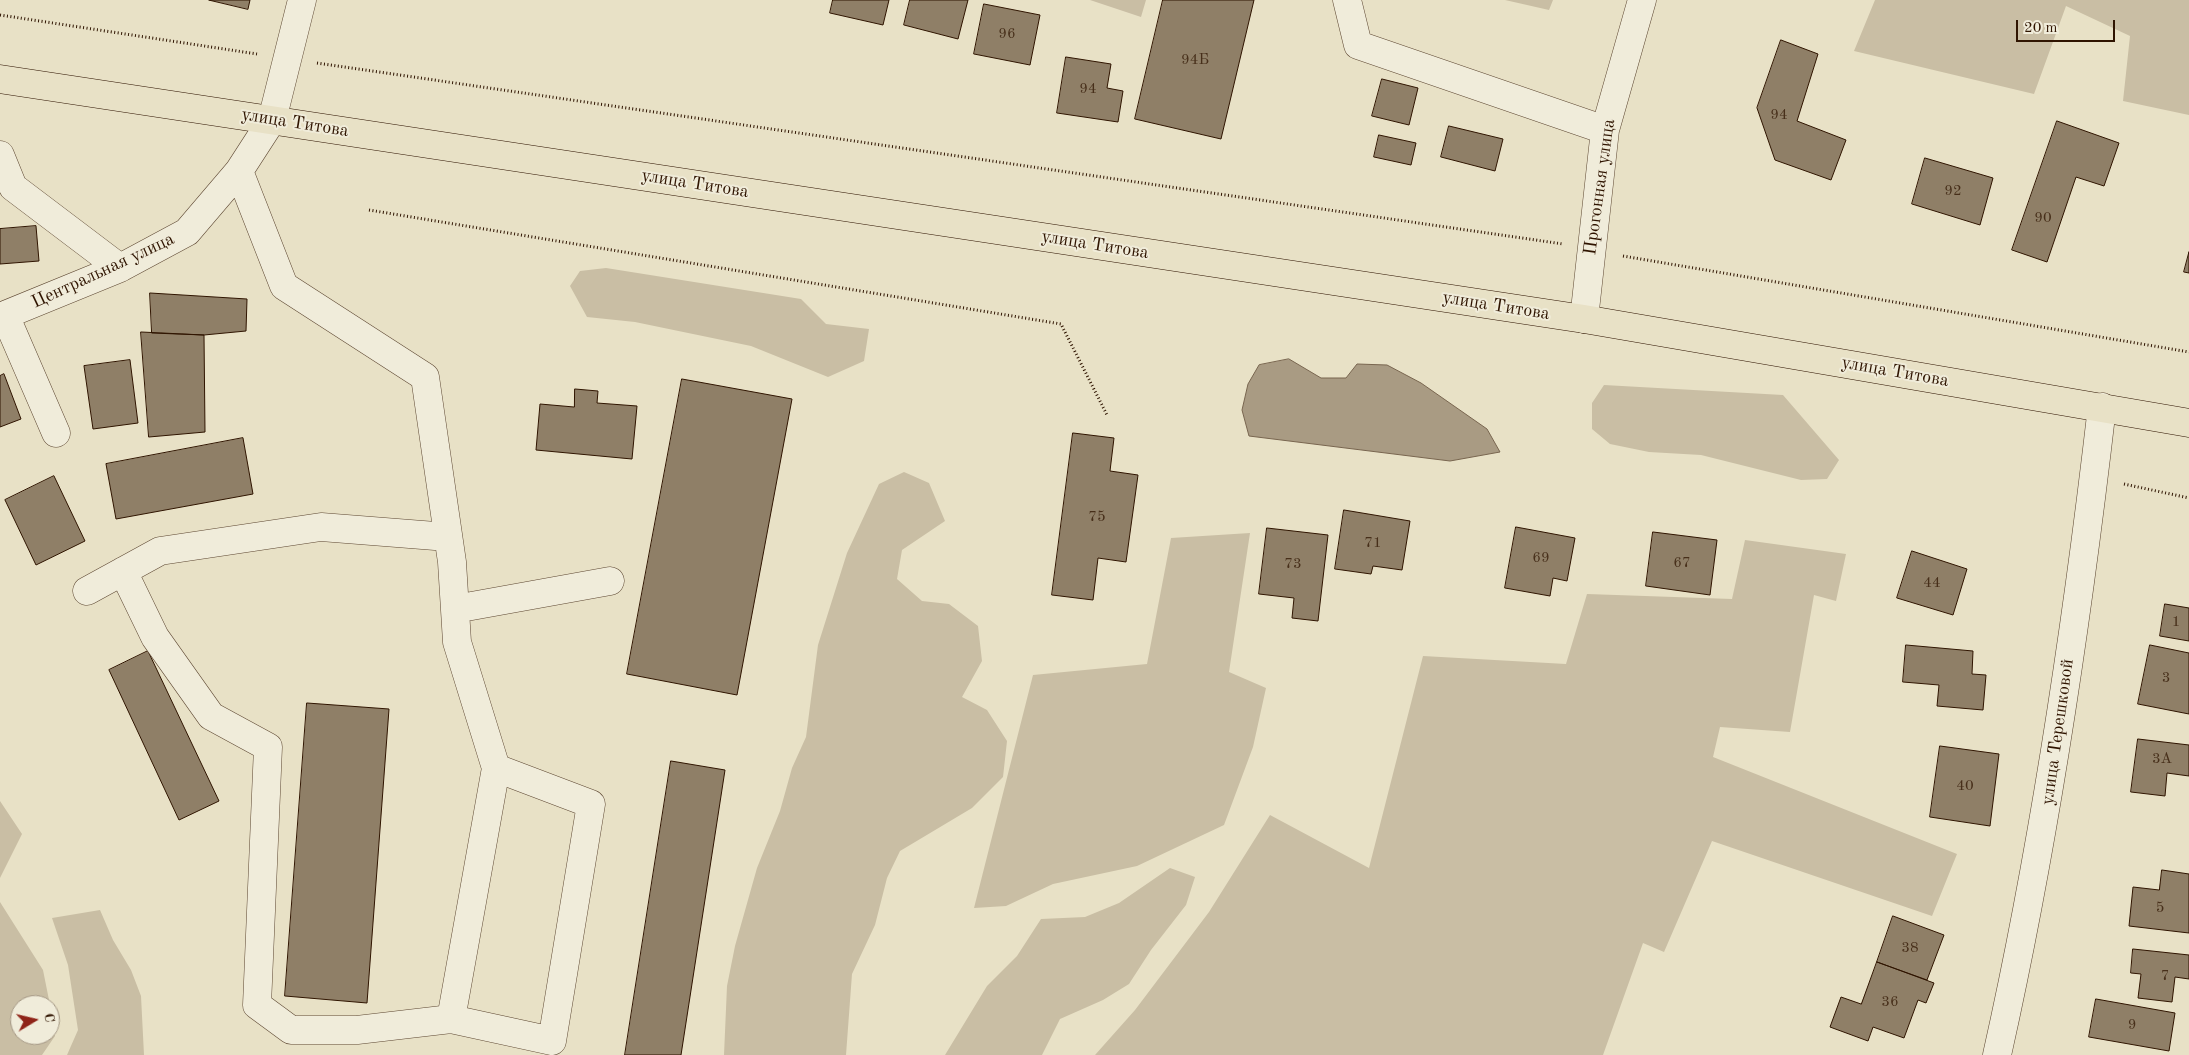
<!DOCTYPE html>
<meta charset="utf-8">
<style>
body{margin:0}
#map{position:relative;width:2189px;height:1055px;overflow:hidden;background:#e8e1c6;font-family:"Old Standard TT",serif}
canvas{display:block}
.north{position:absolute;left:10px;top:995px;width:50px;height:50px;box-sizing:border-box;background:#f0ecda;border:1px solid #a39683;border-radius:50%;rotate:81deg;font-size:14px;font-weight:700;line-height:20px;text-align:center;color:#2f1400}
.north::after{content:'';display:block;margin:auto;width:18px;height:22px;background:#8f2418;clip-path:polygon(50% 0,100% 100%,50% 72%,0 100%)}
.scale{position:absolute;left:2016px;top:20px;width:99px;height:22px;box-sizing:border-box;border:2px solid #2f1400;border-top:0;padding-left:6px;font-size:15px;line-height:18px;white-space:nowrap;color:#2f1400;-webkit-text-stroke:4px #f0ecda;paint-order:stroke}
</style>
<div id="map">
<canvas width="2189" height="1055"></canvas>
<div class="north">С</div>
<div class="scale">20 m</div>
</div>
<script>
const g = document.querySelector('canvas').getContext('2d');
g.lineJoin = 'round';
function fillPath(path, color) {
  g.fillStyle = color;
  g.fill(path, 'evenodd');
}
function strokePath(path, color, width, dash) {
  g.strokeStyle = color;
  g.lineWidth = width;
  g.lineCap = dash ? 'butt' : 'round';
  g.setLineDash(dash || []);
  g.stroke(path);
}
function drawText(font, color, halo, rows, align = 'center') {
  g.font = font + ' "Old Standard TT",serif';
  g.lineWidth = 4;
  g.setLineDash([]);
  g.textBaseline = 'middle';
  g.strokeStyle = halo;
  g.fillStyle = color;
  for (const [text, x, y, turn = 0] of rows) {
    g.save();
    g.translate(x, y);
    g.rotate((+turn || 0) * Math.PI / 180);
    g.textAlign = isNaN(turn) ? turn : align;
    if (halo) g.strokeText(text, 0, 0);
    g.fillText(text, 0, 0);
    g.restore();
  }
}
fillPath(new Path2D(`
 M1090,0H1146L1141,17Z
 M1505,0H1553L1549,10Z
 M1875,0H2189V115L2123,101L2130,36L2066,6L2034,94L1854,51Z
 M606,268L801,299L826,324L869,329L864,361L828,377L751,346L635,322L587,317L570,286L580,271Z
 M1604,385L1783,395L1839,460L1827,479L1801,480L1701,455L1649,452L1610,444L1592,429V403Z
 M904,472L929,483L945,521L902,550L897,579L922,601L949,604L978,626L982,661L962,697L987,710L1007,741L1003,777L972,808L900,851L887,878L875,925L852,974L846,1055H724L727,986L735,946L757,868L780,811L792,768L806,737L818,645L847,553L879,484Z
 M1250,533L1229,672L1266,688L1253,747L1224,825L1137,866L1053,884L1006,906L974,908L1033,675L1147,664L1171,538Z
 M1745,540L1846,554L1836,601L1814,595L1790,732L1720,727L1713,757L1957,854L1932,916L1712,841L1664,952L1643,943L1603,1055H1095L1135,1010L1209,912L1270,815L1369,868L1423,656L1566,664L1587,594L1732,599Z
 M0,801L22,834L0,878Z
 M1170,868L1195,877L1186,905L1151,950L1129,984L1103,1000L1060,1019L1042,1055H945L987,986L1017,956L1041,919L1085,917L1119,903Z
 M0,902L43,970L50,1005H20V1035H50V1007L55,1036L42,1055H0Z
 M100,910L113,940L131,970L141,996L144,1055H67L78,1030L68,965L52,918Z`), '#c9bea4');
const water = new Path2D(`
 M1289,359L1321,378H1346L1357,364L1387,365L1421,383L1487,429L1500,452L1450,461L1249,436L1242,410L1248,384L1259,365Z`);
fillPath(water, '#a99b83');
strokePath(water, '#78654f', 1);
const building = new Path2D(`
 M209,0H250L248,9Z
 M833,0H889L883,25L830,13Z
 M910,0H968L958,39L904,25Z
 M1163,0H1254L1221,139L1135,119Z
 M984,4L1040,15L1030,65L974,54Z
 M1781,40L1818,54L1797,121L1846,140L1831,180L1775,160L1757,108Z
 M1066,57L1111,64L1107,88L1123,91L1118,122L1057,113Z
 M1382,79L1418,88L1409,125L1372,116Z
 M2057,121L2119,143L2104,186L2076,177L2047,262L2012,250Z
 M1449,126L1503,139L1495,171L1441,157Z
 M1379,135L1416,143L1411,165L1374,157Z
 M1925,158L1993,178L1980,225L1912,204Z
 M36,226L39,261L0,264V229Z
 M2189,252V273L2184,272Z
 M150,293L247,299L246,331L204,335L152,333Z
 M141,332L204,335L205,432L149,437Z
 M130,360L138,423L93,429L84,366Z
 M4,374L21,419L0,427V376Z
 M682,379L792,399L737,695L627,674Z
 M575,389L598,391L597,403L637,406L632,459L536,450L540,404L574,407Z
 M1073,433L1114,438L1110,471L1138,475L1126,562L1098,558L1093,600L1052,595Z
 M243,438L253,494L116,519L106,464Z
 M54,476L85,541L36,565L5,500Z
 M1344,510L1410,521L1402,570L1373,566L1371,574L1335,569Z
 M1516,527L1575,538L1567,581L1553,578L1550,596L1505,588Z
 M1267,528L1328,535L1318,621L1292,618L1294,598L1259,594Z
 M1653,532L1717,540L1710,595L1646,586Z
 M1912,551L1967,569L1953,615L1897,598Z
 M2165,604L2189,608V641L2160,636Z
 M1906,645L1973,651L1972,674L1986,675L1983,710L1937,706L1939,685L1903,682Z
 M2150,645L2189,653V714L2138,704Z
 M148,651L219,801L179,820L109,670Z
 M307,703L389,709L367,1003L285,996Z
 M2138,739L2189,745V776L2167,773L2165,796L2131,792Z
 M1940,746L1999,754L1990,826L1930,817Z
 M671,761L725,770L681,1055H625Z
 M2162,870L2189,874V933L2129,926L2133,887L2159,890Z
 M1893,916L1944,935L1927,980L1877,962Z
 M2133,949L2189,955V979L2175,977L2172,1002L2138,998L2141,974L2131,973Z
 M1877,962L1934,983L1926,1003L1918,1000L1904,1038L1873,1027L1868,1041L1830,1027L1841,997L1861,1004Z
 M2096,999L2175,1013L2169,1051L2089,1037Z`);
fillPath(building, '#8f7f67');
strokePath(building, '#2f1400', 1);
const minor = new Path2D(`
 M1347,0L1358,45L1605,130
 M0,155L13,187L120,268
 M239,171L284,286L425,377L452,562L457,642L496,768L451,1019
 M5,315L56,433
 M0,317L120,268L187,232L239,171L272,120L302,0
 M1584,319L1605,130L1642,0
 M123,571L155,637L211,716L268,747L257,1005L291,1030H357L451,1019L552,1041L591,804L496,768
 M87,591L160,551L321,527L448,537
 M455,609L610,581
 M1997,1055C2045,841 2077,624 2102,407`);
const major = new Path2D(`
 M0,79L1584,319L2189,423`);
strokePath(minor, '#5d4732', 29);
strokePath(major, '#2f1400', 29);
strokePath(new Path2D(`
 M0,15L257,54
 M317,63L1563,244
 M369,210L1061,324L1107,415
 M1623,256L2189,352
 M2124,484L2189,498`), '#2f1400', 3, [1, 2.5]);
strokePath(minor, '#f0ecda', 28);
strokePath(major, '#e8e1c6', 28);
drawText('15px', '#472f1a', null, [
 ["96",1007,34],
 ["94Б",1195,60],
 ["94",1088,89],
 ["94",1779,115],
 ["92",1953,191],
 ["90",2043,218],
 ["75",1097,517],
 ["71",1373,543],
 ["69",1541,558],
 ["67",1682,563],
 ["73",1293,564],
 ["44",1932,583],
 ["1",2176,622],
 ["3",2166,678],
 ["3А",2162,759],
 ["40",1965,786],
 ["5",2160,908],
 ["38",1910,948],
 ["7",2165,976],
 ["36",1890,1002],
 ["9",2132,1025]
]);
drawText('18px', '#2f1400', '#f0ecda', [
 ["улица Титова",295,123,9],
 ["улица Титова",695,184,9],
 ["Прогонная улица",1600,187,-82],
 ["улица Титова",1095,245,9],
 ["Центральная улица",103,271,-25],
 ["улица Титова",1496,306,9],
 ["улица Титова",1895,372,10],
 ["улица Терешковой",2058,732,-82]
]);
</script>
